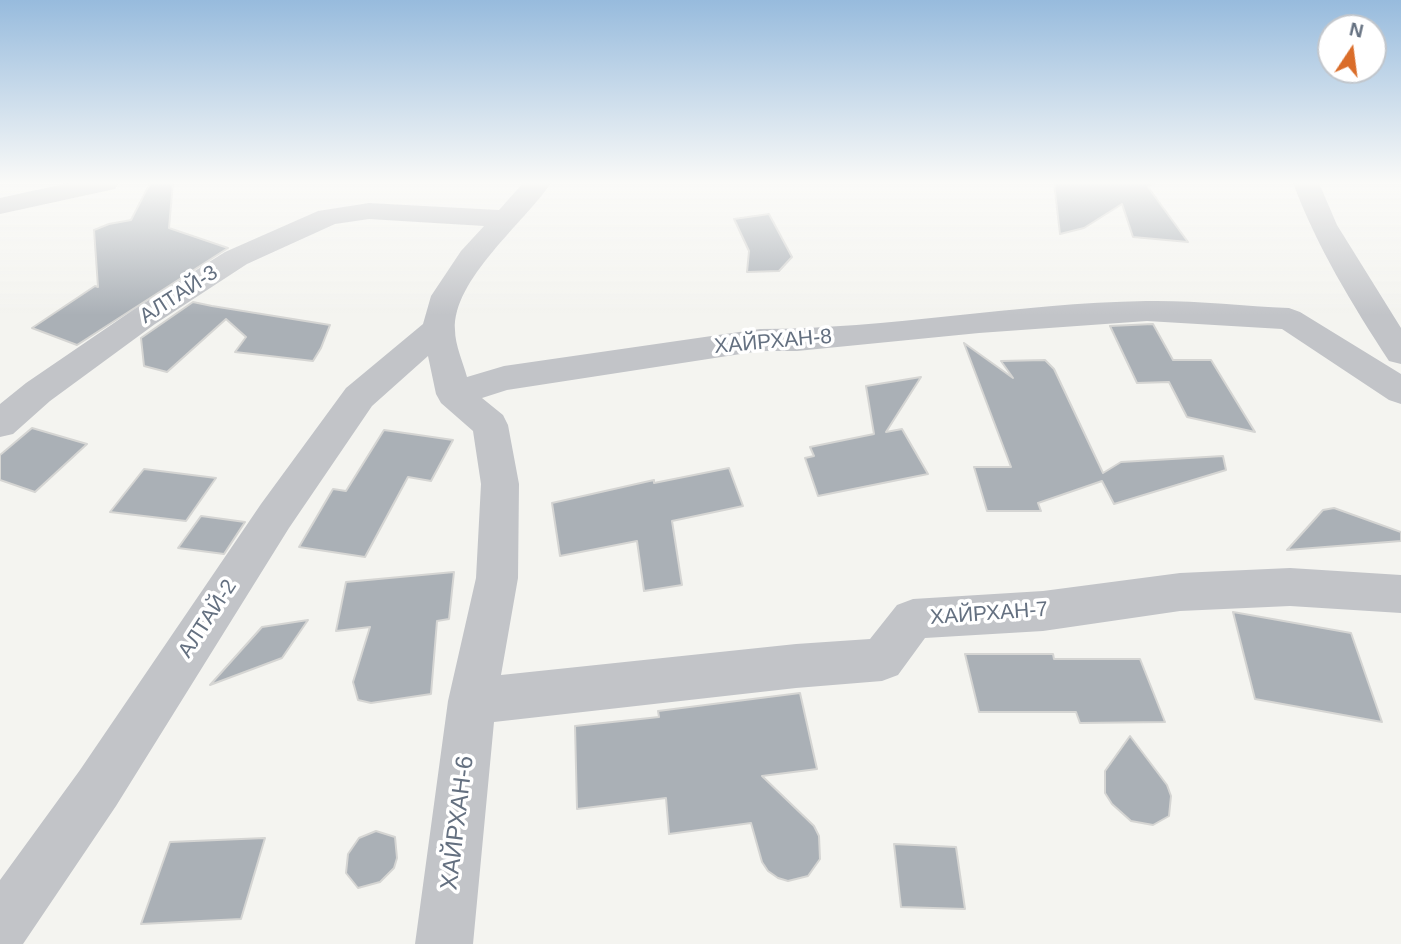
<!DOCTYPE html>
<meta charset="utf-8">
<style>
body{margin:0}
#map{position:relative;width:1401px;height:944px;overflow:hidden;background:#f4f4f0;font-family:Helvetica,sans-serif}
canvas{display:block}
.north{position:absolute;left:1317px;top:14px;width:70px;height:70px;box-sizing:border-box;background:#fff;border:2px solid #c1c6cc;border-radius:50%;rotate:13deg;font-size:19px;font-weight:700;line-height:28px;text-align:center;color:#647080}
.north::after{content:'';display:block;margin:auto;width:24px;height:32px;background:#da6d2a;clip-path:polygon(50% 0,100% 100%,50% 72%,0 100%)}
</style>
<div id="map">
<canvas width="1401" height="944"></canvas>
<div class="north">N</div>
</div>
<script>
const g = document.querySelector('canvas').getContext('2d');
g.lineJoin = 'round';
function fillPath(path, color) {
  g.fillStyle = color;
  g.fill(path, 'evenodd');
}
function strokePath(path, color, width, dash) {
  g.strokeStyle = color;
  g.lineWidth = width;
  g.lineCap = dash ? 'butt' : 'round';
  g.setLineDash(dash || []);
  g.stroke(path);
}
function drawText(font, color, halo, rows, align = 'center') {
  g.font = font + ' Helvetica,sans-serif';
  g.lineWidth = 7;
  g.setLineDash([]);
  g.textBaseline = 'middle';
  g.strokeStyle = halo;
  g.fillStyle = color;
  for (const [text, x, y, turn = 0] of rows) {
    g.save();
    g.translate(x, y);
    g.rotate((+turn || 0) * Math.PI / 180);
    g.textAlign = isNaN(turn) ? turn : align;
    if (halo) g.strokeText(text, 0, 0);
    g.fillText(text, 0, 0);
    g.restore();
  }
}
const building = new Path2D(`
 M150,183H173L169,228L228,248L77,345L32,328L95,286L98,287L94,230L109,224L131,220Z
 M1054,183H1154L1148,187L1188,242L1133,237L1122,204L1084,228L1060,234Z
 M769,214L792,257L779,271L747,272L749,251L734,219Z
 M193,302L212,306L330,325L321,348L313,361L235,352L246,337L226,319L167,372L144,366L141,338Z
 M1153,324L1173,360H1211L1255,432L1187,417L1169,382L1137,383L1110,326Z
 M964,343L1013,378L1001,361L1045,360L1054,369L1103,473L1121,462L1223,456L1226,470L1114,504L1102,481L1038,503L1041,511H987L974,467H1011Z
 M921,377L886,432L902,429L928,474L818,496L805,458L814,456L810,447L874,434L866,386Z
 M32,428L87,444L35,492L0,480V455Z
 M384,430L453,440L431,481L408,477L365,557L299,547L333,489L346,491Z
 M729,468L743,506L672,521L682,585L644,591L637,541L560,556L552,503L654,480V483Z
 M144,469L216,478L186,521L110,512Z
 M1334,508L1401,532V541L1287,550L1323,510Z
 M201,516L245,522L224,554L178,548Z
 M454,572L449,619L437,621L431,694L371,703L358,700L353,682L370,627L336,631L346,582Z
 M1233,612L1351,633L1382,722L1255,699Z
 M308,620L282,658L210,685L262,627Z
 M965,654H1053L1054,659H1140L1165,722L1080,723L1076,712H979Z
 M800,693L817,769L762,776L814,826L819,836L820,859L808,876L788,881L778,878L768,871L762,862L751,823L669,834L666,798L577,809L575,726L659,717L658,711Z
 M1130,736L1167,785L1171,796L1169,816L1153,825L1131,821L1112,804L1105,793V771Z
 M376,831L395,837L397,858L394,868L380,882L358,888L346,873L348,854L359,838Z
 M265,838L241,919L141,924L170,842Z
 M894,844L956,847L965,909L901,907Z`);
fillPath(building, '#aab0b6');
strokePath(building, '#d5d5d3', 2);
fillPath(new Path2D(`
 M68,183H119L115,189L0,214V198Z
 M523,183H551C525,222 452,280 455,330C455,345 463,362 467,377L504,366L760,329C889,329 1017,303 1146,301C1193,300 1242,306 1289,308L1300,312L1401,374V404L1389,400L1282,329L1147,321L979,333L797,351H760L507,390L482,398L503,415L508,425L519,484L518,578L501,675L796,644L870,639L897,605L913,599L1043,591L1180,573L1290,568L1401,575V613L1290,606L1180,611L1043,631L925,638L898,675L882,681L796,688L494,722L473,944H415L448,701L476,578L481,484L473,431L441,403L436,394L428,356L372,406L289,528L116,806L23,944H0V880L80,770L261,504L346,388L423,324L431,296L461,251L484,226L369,219L335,224L247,264L155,324L50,401L13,434L0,437V404L26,383L133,310L225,252L318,211L369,203L499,210Z
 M1293,183H1319L1337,225L1401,328V364L1389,361C1352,304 1317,247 1293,183Z`), '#c2c4c8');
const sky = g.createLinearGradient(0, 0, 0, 315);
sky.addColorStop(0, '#97bbdd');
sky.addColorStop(0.58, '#fafaf8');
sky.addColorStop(1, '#fafaf800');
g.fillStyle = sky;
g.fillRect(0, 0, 1401, 315);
drawText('21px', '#647080', '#fff', [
 ["АЛТАЙ-3",179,295,-33],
 ["ХАЙРХАН-8",773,342,-5],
 ["ХАЙРХАН-7",989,614,-4],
 ["АЛТАЙ-2",208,619,-57]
]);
drawText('24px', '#647080', '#fff', [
 ["ХАЙРХАН-6",458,823,-83]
]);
</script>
